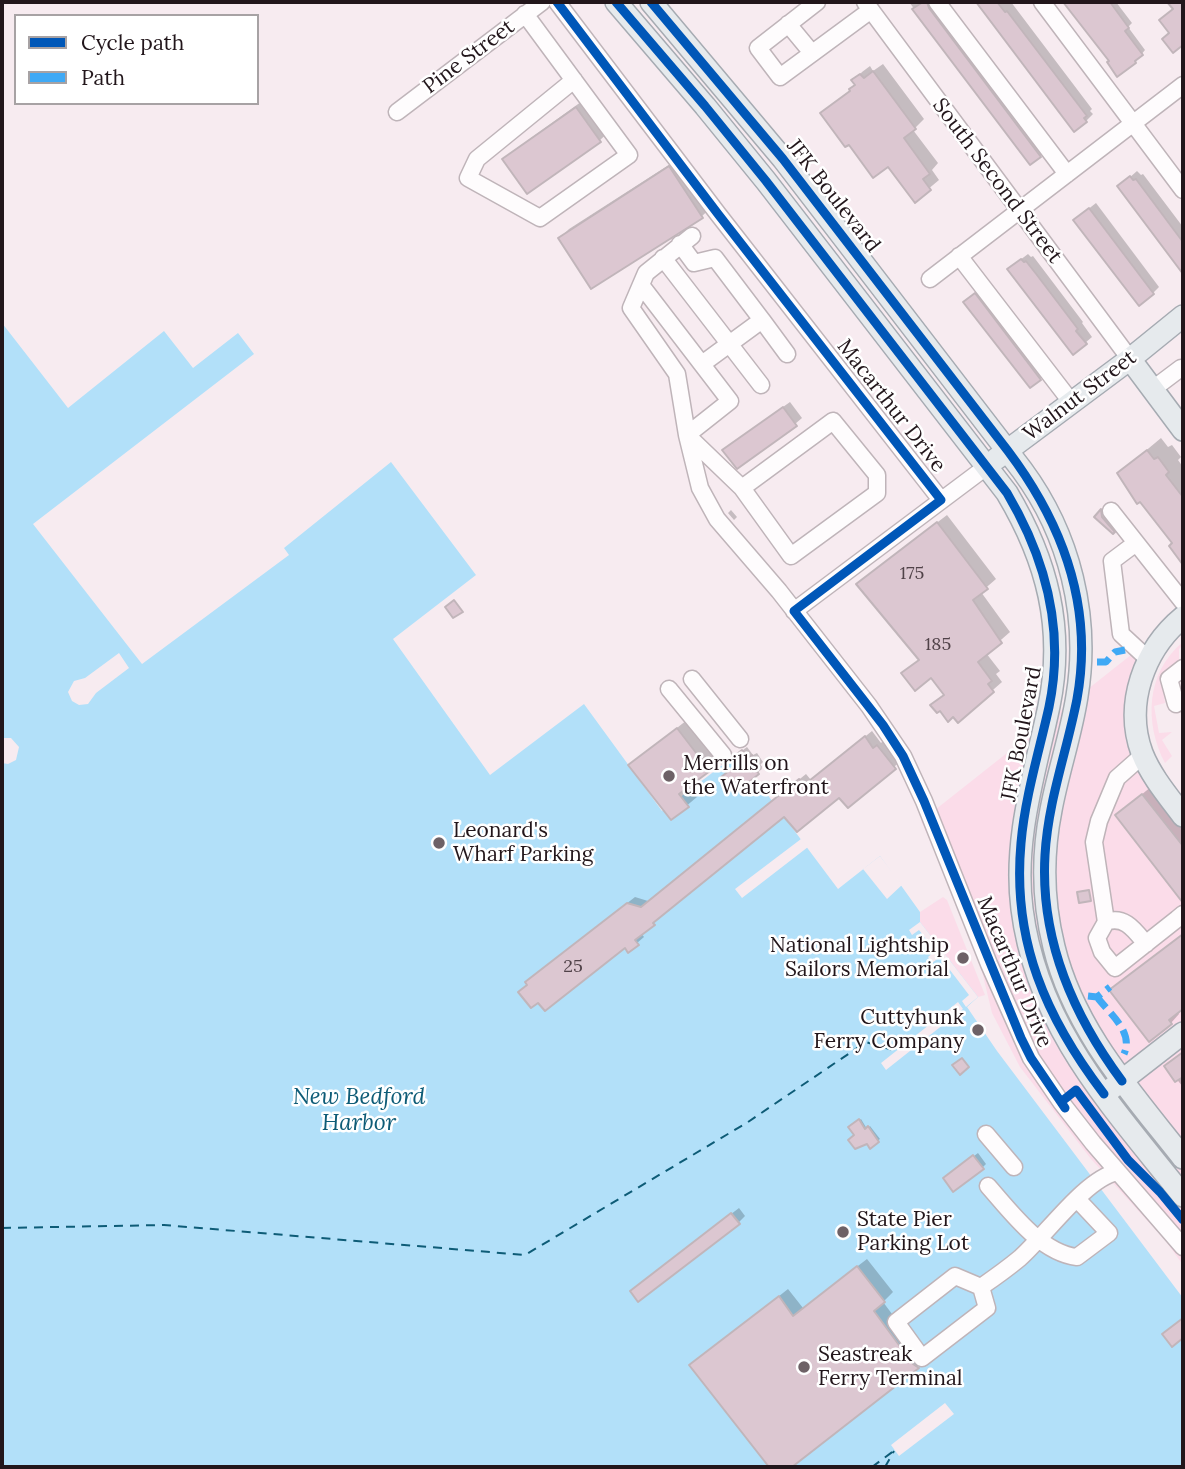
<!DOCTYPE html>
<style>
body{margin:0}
#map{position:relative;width:1185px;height:1469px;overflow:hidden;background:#f7ebf0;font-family:Lora,serif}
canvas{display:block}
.frame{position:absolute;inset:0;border:4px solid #22161b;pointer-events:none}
.legend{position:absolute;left:14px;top:14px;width:245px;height:91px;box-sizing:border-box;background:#fff;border:2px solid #a7a2a4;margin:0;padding:9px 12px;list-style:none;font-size:21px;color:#22161b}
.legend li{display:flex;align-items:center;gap:14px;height:35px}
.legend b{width:35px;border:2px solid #a7a2a4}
</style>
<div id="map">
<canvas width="1185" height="1469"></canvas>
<div class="frame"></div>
<ul class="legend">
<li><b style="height:9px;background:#0057b8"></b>Cycle path</li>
<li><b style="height:9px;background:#3fa9f5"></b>Path</li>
</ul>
</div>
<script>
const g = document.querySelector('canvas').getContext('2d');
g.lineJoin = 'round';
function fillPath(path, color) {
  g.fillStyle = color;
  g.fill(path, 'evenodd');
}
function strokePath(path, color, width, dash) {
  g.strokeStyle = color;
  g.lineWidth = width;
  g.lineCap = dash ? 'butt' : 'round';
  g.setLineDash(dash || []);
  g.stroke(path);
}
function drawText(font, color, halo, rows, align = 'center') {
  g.font = font + ' Lora,serif';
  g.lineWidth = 5;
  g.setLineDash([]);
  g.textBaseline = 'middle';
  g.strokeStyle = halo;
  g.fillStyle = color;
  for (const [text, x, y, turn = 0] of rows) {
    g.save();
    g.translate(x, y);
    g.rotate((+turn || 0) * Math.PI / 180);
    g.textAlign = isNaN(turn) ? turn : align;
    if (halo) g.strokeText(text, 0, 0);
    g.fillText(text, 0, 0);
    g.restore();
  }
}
fillPath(new Path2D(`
 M1160,632L1128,688L1152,787L1183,827V1265L1165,1240L1091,1159L1020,1067L992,1013L978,955L958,901L921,821Z
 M1183,642V645L1179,649V664L1162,682L1165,703L1154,706L1159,733L1172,732L1162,740L1172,756L1165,763C1144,723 1146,672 1183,642Z
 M943,897L947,900L985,995L978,997L920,922V912Z`), '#fbdce9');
fillPath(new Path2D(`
 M2,323L68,408L164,331L193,368L238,333L254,354L33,524L142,664L289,555L284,548L391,462L476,575L393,639L490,775L584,704L662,811L737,754L838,889L880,856L920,912V922L978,997L967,1007L997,1051L1183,1298V1467H2Z`), '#b2e0f9');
fillPath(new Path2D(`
 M119,653L129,668L96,693L88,704L79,705L72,701L68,692L74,681L85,678Z
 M2,738H11L19,747L16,760L8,764L2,763Z
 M801,839L808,847L742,898L735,889Z
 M880,856L902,885L887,899L863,869Z
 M920,922L978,997L966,1007L962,1001L969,995L940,957L932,963L928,957L935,951L919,930L912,935L909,930Z
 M958,1002L963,1009L886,1070L881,1063Z
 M945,1403L954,1414L899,1456L891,1445Z`), '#f7ebf0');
fillPath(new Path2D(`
 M909,2H935L1046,149L1040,156L1031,162Z
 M978,2H1011L1092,109L1090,111L1093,114L1086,121L1074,130Z
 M1066,2H1116L1132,23L1128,27L1145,50L1135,62L1111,61Z
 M883,64L924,119L913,130L938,163L932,170L939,180L915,200L888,164L849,142L822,114L857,84L854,81L862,72L870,66L873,71Z
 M585,99L609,132L600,140L504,160L513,151Z
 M678,159L711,208L702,216L560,238L569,229Z
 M1137,171L1141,175L1143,174L1183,227V270L1120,186Z
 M1096,203L1159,287L1153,293L1082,214Z
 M1028,254L1031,257L1033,256L1083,322L1082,323L1092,337L1085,343L1016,263Z
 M982,288L1046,372L1040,379L972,296Z
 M790,402L802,418L795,424L731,444Z
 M1161,438L1168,447L1172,445L1181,457L1178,460L1183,467V557L1181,559L1174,543L1119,473Z
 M1105,508L1117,527L1113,532L1096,517Z
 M731,510L737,517L734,520L728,513Z
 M947,515L996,579L981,592L1010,632L986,653L1000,671L996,674L1002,682L986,696L954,715L933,705L946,693L932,676L903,674L920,659L867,576Z
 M687,720L717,761L688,785L697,797L672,818L630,765Z
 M872,731L881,743L884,740L901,761L848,805L840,796L785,815L641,933L644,937L637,943L529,984L534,976L635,897L648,901L806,774L811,780Z
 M747,747L753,755L757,753L763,762L760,765L762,769L734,791L740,764L739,753Z
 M1152,786L1183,826V891L1179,895L1117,815Z
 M1183,934V1007L1177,1011L1179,1014L1171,1023L1120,982Z
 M1183,1052V1087L1166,1066Z
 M861,1119L867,1129L870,1126L880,1139L870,1146L856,1135L850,1127Z
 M978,1153L986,1164L982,1168L949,1175Z
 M739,1208L745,1216L739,1222L638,1299V1285Z
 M867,1259L893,1292L883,1302L926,1359L789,1467H771L692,1365L788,1289L803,1308Z`), '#0003');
strokePath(new Path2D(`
 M2,1228L164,1225L525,1255L748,1122L866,1042L896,1051
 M872,1467L895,1450
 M885,1467L894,1451`), '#0e5c77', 2, [9, 7]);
const building = new Path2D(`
 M923,2H927L929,8L1041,157L1030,165L912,9Z
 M976,2H997L1005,12L1007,11L1087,116L1084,118L1087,122L1074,132Z
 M1063,2H1110L1129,28L1125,31L1143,55L1135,61L1136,63L1117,77L1107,62L1109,61Z
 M1167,2H1183V45L1173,53L1162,39L1169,33L1159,20L1173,9Z
 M873,71L916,129L904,138L930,174L923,179L931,190L915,203L888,167L873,178L849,145L845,147L820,113L850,91L849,89L855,85L851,80L860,74L864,78Z
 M576,107L601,142L527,194L502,159Z
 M669,166L703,218L591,289L558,238Z
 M1130,176L1133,180L1136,179L1183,242V274L1117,186Z
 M1089,208L1154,294L1139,306L1073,220Z
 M1021,259L1024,262L1026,261L1037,275L1078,329L1076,331L1087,344L1073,355L1007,269Z
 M975,293L1041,380L1030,388L963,302Z
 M783,407L797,426L737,469L722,450Z
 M1147,450L1154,459L1158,457L1169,472L1166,475L1183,497V565L1169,546L1172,543L1140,502L1137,504L1117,473Z
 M1101,509L1102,517L1115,532L1113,534L1094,517Z
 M937,522L988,589L973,600L1002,643L978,662L992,681L988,684L994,692L958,723L953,717L948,722L940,711L937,713L930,705L944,695L931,678L915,691L901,673L919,660L856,584Z
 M454,600L463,612L453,618L445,607Z
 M677,728L710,771L679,794L689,807L671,820L628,765Z
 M865,736L873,748L877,745L896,769L848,808L839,798L797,832L784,817L653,923L655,925L635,940L639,945L628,953L625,948L545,1011L538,1003L531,1008L518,992L527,985L525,982L627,903L641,907L799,779L804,785Z
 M742,750L748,758L752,755L761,767L756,770L759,774L734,794L721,777L738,764L733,757Z
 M1142,794L1183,846V903L1115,815Z
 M1089,890L1091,901L1079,903L1077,892Z
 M1183,934V1009L1169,1020L1172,1024L1149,1042L1109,990Z
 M1183,1052V1077L1175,1082L1164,1066Z
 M962,1058L969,1067L960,1075L952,1065Z
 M859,1119L865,1129L868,1126L879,1142L870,1149L867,1144L855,1149L848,1140L854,1135L848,1127Z
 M973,1155L984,1169L953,1192L943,1178Z
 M731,1213L740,1224L638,1302L630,1291Z
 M857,1266L885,1302L874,1311L913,1364L919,1368L792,1467H769L689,1365L779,1296L793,1316Z
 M1183,1318V1338L1172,1347L1162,1334Z`);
fillPath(building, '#dcc7d1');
strokePath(building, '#c1b5ba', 2);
const minor = new Path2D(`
 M557,2L718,214L941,500
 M817,2L758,48L780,77L871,10
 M865,2L1130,359
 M937,2L1067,174
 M1042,2L1183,190
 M525,14L629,155L540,218L468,178L477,159L574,80
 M788,24L812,53
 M397,112L542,2
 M692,236L646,273L631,308L677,374L687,435L700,488L717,519L779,591L869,706L903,756L924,801L989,964L1031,1058L1061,1102L1093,1143L1183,1247
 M680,244L694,263L715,258L762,320L702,364
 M959,256L1072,403
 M663,258L761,385
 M930,279L1183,85
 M641,285L730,401L687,435
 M762,320L787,354
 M1153,389L1181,368
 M688,436L742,488L791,556L877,493V475L833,421L742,488
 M1111,511L1183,602
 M1136,543L1112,561L1121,634L1148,659
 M794,611L986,467
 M692,679L740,739
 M669,689L723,755
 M1176,704L1169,679L1183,668
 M1106,922L1094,842L1099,821L1117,778L1143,755
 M1146,944C1135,931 1125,915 1106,922L1097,938L1102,952L1115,968L1177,919L1183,914
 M986,1134L1014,1167
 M988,1186C1011,1212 1041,1253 1077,1257L1109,1233L1077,1199
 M955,1276L981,1287L987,1308L922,1358L896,1322Z
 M981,1287C994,1278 1008,1268 1020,1258C1046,1235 1085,1179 1117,1172`);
const major = new Path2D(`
 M616,2L705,106L766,181L1007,493C1047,560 1065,628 1049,706C1035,773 1013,839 1022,909C1037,1028 1112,1106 1183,1196
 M651,2L783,159L1022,470C1070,535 1090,617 1077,696C1071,735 1058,772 1051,810C1042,855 1043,903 1054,947C1074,1030 1132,1093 1183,1158
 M1130,359L1183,430
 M996,459L1130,359L1183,316
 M1183,617C1144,649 1124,704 1142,753C1151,776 1168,796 1183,816
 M1111,1089L1183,1033`);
strokePath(minor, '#bfb4b9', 19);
strokePath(major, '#a6abb2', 24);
strokePath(minor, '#fefcfd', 16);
strokePath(major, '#e6eaed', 21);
strokePath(new Path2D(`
 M1097,662H1106L1115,652L1125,650
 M1088,996L1097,997L1110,987
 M1097,997C1110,1014 1134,1032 1124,1054`), '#3fa9f5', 7, [14, 7]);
strokePath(new Path2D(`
 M557,2L718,214L941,500L794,611L883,725L903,756L924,801L1021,1038L1031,1058L1065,1108
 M616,2L705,106L766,181L1007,493C1046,559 1065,631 1049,707C1039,752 1025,797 1021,843C1012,941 1046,1018 1104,1094
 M651,2L783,159L1008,451C1063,524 1094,606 1077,699C1067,751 1048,801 1045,855C1040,939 1073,1015 1122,1081
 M1061,1102L1076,1090L1128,1160L1160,1192L1183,1220`), '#0057b8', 9);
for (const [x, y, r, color] of [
 [669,776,7,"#6d6166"],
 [439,843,7,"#6d6166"],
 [963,958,7,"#6d6166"],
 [978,1030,7,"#6d6166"],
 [843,1232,7,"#6d6166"],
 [804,1367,7,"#6d6166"]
]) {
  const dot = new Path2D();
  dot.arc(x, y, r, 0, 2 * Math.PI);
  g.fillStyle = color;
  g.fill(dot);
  strokePath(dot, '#fff', 2.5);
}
drawText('18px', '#504248', null, [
 ["175",912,574],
 ["185",938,645],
 ["25",573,967]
]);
drawText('21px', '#22161b', '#fff', [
 ["Pine Street",469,57,-37],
 ["South Second Street",997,181,53],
 ["JFK Boulevard",833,196,52],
 ["Walnut Street",1080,396,-37],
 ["Macarthur Drive",891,406,52],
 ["JFK Boulevard",1022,734,-79],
 ["Macarthur Drive",1014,972,67]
]);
drawText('21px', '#22161b', '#fff', [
 ["Merrills on",683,764],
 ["the Waterfront",683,788],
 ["Leonard's",453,831],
 ["Wharf Parking",453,855],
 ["National Lightship",949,946,"right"],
 ["Sailors Memorial",949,970,"right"],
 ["Cuttyhunk",964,1018,"right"],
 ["Ferry Company",964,1042,"right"],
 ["State Pier",857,1220],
 ["Parking Lot",857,1244],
 ["Seastreak",818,1355],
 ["Ferry Terminal",818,1379]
], 'left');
drawText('italic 23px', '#0e5c77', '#fff', [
 ["New Bedford",359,1097],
 ["Harbor",359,1123]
]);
</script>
